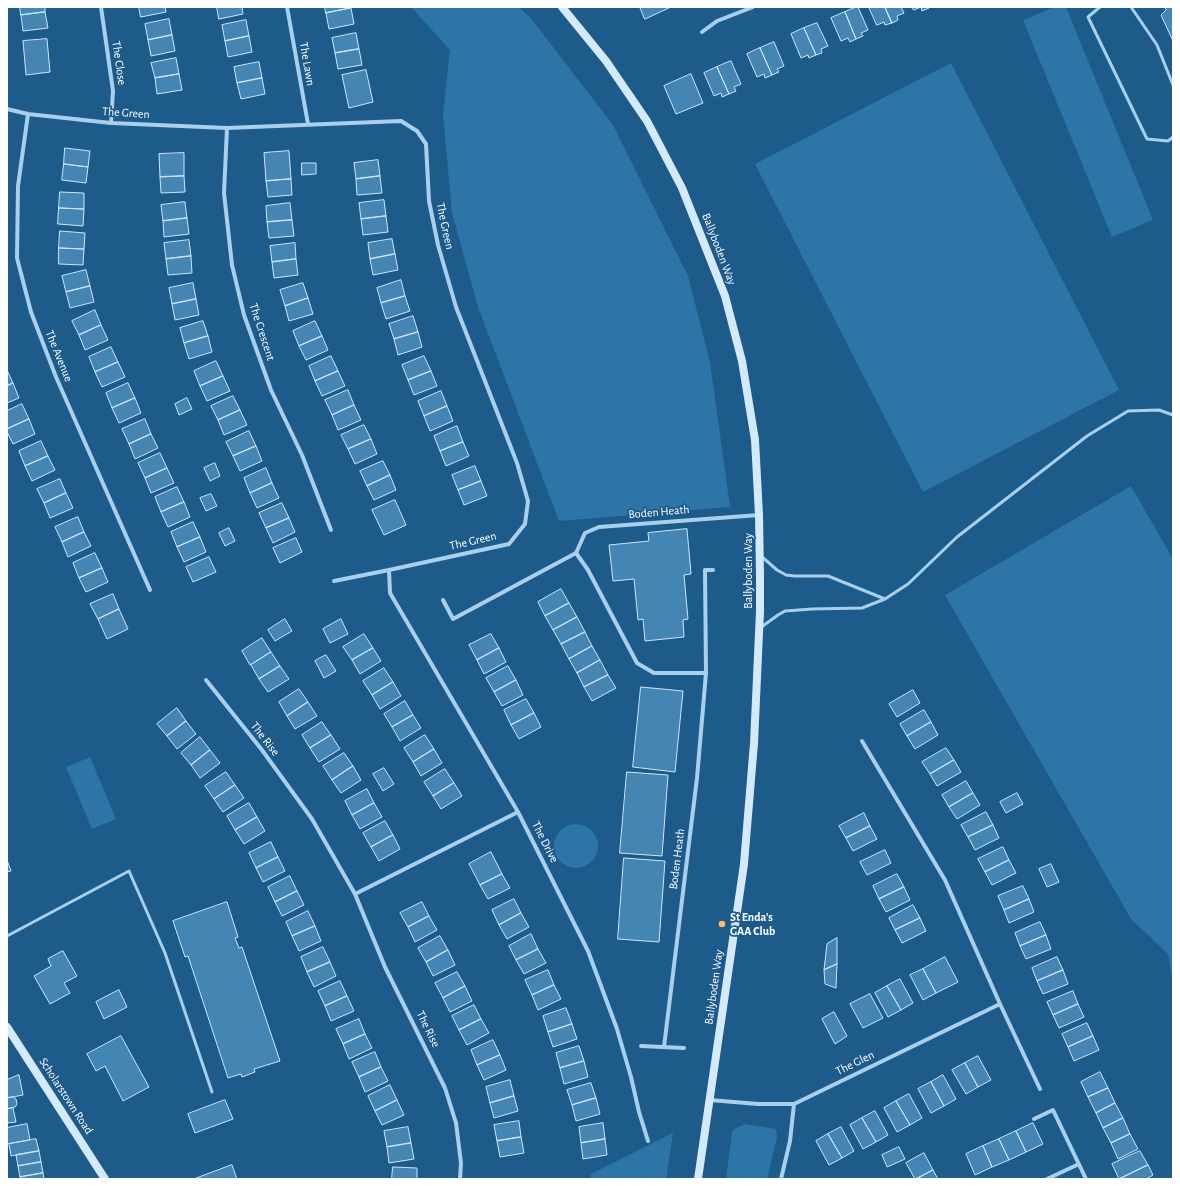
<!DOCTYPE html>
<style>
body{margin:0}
#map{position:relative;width:1180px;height:1186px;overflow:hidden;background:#1d5b8b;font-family:"Alegreya Sans",sans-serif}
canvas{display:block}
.frame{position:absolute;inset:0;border:8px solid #fff;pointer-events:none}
</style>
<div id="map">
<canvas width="1180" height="1186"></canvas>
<div class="frame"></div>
</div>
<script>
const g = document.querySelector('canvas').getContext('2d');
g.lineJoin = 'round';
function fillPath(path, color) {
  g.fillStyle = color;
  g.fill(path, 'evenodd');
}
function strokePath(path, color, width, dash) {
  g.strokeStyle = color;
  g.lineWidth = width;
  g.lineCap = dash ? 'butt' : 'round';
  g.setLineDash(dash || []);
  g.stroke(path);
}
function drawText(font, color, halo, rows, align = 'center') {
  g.font = font + ' "Alegreya Sans",sans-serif';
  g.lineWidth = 3.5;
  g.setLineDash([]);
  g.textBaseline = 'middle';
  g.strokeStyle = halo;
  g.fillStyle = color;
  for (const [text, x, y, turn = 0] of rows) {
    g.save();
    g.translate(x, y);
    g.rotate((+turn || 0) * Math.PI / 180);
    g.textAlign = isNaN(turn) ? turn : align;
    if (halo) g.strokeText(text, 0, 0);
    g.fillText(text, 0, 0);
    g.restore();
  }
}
fillPath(new Path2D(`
 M411,7H519L533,21L613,125L688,276L710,362L730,507L559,521L478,307L452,213L443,114L450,50Z
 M1055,7H1066L1153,220L1112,237L1023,20Z
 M951,63L1119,390L923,492L755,164Z
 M1131,486L1173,559V984L1168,954L1131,919L945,595Z
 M90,757L116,819L92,829L66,767Z
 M554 846a22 22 0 1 1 44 0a22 22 0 1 1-44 0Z
 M745,1124L776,1129L777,1137L767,1179H726L732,1132L736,1128Z
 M673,1133L666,1179H590L591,1174Z`), '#2d74a7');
const building = new Path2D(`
 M20,7H45V12L21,15Z
 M139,7H165L166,12L141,17Z
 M217,7H242L243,14L219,19Z
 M325,7H351V8L326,13Z
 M640,7H671L645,19Z
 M856,7H858L868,30L861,33L863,36L856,39L845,12Z
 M869,7H885L892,23L885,25L884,22L877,25Z
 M885,7H901L904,13L897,16L898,20L892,23Z
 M912,7H928L929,8L922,11L921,7L914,10Z
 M1165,7H1173V41L1161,15L1166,10Z
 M351,8L354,24L329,29L326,13Z
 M45,12L48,28L23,31L21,15Z
 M845,12L856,39L850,42L848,38L841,41L831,18Z
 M169,19L172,35L148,40L145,24Z
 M246,20L249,36L225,41L222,25Z
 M817,23L828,46L821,49L822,53L816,55L804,28Z
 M804,28L816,55L809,58L808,55L801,58L791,34Z
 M356,33L359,49L335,53L332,38Z
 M172,35L175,51L151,56L148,40Z
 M249,36L252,52L228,57L225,41Z
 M47,39L50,72L26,75L23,41Z
 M774,42L784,66L777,69L779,72L772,75L760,48Z
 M760,48L772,75L765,78L764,74L757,77L747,54Z
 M359,49L362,65L338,69L335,53Z
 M176,58L179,74L155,78L151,63Z
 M731,61L741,84L734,87L736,91L729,94L717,67Z
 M259,62L262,78L237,83L234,67Z
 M717,67L729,94L722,97L721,93L714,96L704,73Z
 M366,70L373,102L349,108L342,75Z
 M179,74L182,90L157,94L155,78Z
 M691,74L703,103L676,114L664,86Z
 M262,78L265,94L241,99L237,83Z
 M65,148L90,151L88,167L64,164Z
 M289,151L291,179L266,181L264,153Z
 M184,153V176L160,177L159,154Z
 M378,160L380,176L356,179L354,163Z
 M302,163H316V174L302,175Z
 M64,164L88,167L86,183L62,180Z
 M184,176L185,192L161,193L160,177Z
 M380,176L382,193L357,195L356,179Z
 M291,179L292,195L268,197L266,181Z
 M60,192L84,193V209L59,208Z
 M384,200L386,216L361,219L359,203Z
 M185,202L187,218L163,221L161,205Z
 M290,203L292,220L267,222L266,206Z
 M59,208L84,209L83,226L58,224Z
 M386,216L388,232L363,235L361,219Z
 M187,218L189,234L164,237L163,221Z
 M292,220L294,236L269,238L267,222Z
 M60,231L85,233L84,249L59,248Z
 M392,239L395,254L370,259L368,243Z
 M189,240L191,256L166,259L164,243Z
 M295,243L296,259L272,262L270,246Z
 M59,248L84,249L83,265L59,264Z
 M395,254L398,270L373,275L370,259Z
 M191,256L192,273L168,275L166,259Z
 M296,259L298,275L274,278L272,262Z
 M86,270L90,286L66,292L62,276Z
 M401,280L405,296L381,303L377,288Z
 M193,283L196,299L172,304L169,288Z
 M303,283L308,298L285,306L280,290Z
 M90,286L94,302L70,308L66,292Z
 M405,296L410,311L386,319L381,303Z
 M308,298L313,314L289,321L285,306Z
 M196,299L199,315L175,320L172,304Z
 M95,310L101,325L79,335L72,321Z
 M413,316L418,332L394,339L389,324Z
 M203,321L208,336L184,343L180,328Z
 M315,321L322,336L299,346L293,331Z
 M101,325L108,340L85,350L79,335Z
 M418,332L422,347L398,355L394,339Z
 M208,336L212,352L189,359L184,343Z
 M322,336L328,350L306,360L299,346Z
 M111,347L118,362L95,372L89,357Z
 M331,356L338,371L315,381L309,366Z
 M424,356L431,371L408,380L402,365Z
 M216,361L223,376L200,386L194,371Z
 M118,362L125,377L102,387L95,372Z
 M7,370L13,383L7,386Z
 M338,371L345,386L322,396L315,381Z
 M431,371L437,386L414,395L408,380Z
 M223,376L230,391L207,401L200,386Z
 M13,383L19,398L7,403V386Z
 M128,383L135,398L112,408L106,393Z
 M348,390L354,405L332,415L325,400Z
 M441,391L447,406L424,416L418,401Z
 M233,396L240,410L218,420L211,406Z
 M135,398L141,413L119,423L112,408Z
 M187,398L192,409L179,415L175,404Z
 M22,404L29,419L7,429V411Z
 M354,405L361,420L338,430L332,415Z
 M447,406L453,421L430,431L424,416Z
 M240,410L247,425L224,435L218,420Z
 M29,419L35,434L13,444L7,432V429Z
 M145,419L151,434L129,444L122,429Z
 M364,425L371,439L348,449L341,435Z
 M457,426L463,442L440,451L434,436Z
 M249,431L256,446L233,456L226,442Z
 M151,434L158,448L135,459L129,444Z
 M371,439L377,454L355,464L348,449Z
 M41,441L48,456L25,466L19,451Z
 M463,442L469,456L446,466L440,451Z
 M256,446L262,461L240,471L233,456Z
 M160,453L167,468L145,478L138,463Z
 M48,456L55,470L32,481L25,466Z
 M383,461L390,475L367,486L360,471Z
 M215,463L220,476L210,481L204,468Z
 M475,466L481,481L458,490L452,475Z
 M167,468L174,483L151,493L145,478Z
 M266,468L272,483L250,493L244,478Z
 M390,475L396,490L374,500L367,486Z
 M60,479L66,493L44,503L37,489Z
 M481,481L487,496L464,505L458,490Z
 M272,483L279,498L257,508L250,493Z
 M177,487L184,502L161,512L155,497Z
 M66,493L73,508L50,518L44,503Z
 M211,494L217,506L206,511L200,498Z
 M395,500L406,525L384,535L372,510Z
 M184,502L190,517L168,527L161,512Z
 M282,503L289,518L266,528L259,513Z
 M78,517L84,532L62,542L55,527Z
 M289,518L295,532L273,543L266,528Z
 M193,522L200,537L177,547L171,532Z
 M229,528L235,541L225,546L219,533Z
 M687,529L691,574L684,575L688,619L683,620L684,637L645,641L643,619L638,620L634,579L613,581L609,545L649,541L648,533Z
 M84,532L91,546L68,557L62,542Z
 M200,537L206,552L184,562L177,547Z
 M296,538L302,552L280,563L273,548Z
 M95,553L102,568L79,578L73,563Z
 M209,557L216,572L193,582L186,567Z
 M102,568L108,582L86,592L79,578Z
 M561,589L569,603L545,616L538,602Z
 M113,594L119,609L98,619L90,604Z
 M569,603L577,617L553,630L545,616Z
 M119,609L128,629L107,639L98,619Z
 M577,617L585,632L561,644L553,630Z
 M285,619L292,631L275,641L268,630Z
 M341,619L348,634L330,643L323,629Z
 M585,632L592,646L569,659L561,644Z
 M364,634L373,648L352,660L343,647Z
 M491,634L499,648L477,660L469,645Z
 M262,638L271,652L250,665L242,651Z
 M592,646L600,660L577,673L569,659Z
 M373,648L381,661L360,674L352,660Z
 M499,648L506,662L484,674L477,660Z
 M271,652L280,666L259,679L251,665Z
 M326,655L336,671L324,678L315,661Z
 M600,660L608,675L584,687L577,673Z
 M280,666L289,679L268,692L259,679Z
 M508,666L516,680L494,692L486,678Z
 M384,668L393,682L372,695L363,681Z
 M608,675L616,688L592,701L584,687Z
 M516,680L523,695L502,706L494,692Z
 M393,682L401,696L380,709L372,695Z
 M641,687L683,691L675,772L633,767Z
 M299,689L308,702L287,716L279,702Z
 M913,690L920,703L897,717L889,704Z
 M526,699L534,713L511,725L504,710Z
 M405,701L413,715L392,727L384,714Z
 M308,702L317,716L295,729L287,716Z
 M177,708L186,721L167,736L157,724Z
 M924,710L931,722L907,736L900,724Z
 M534,713L541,727L519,739L511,725Z
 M413,715L421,728L400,741L392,727Z
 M186,721L196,734L177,749L167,736Z
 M322,722L331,735L310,748L302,735Z
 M931,722L938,735L915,749L907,736Z
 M331,735L340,749L319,762L310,748Z
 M425,735L434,749L413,762L404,748Z
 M200,737L210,750L191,765L181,753Z
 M946,748L954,760L930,774L922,762Z
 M434,749L442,763L421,776L413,762Z
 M210,750L220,763L200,778L191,765Z
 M344,753L353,766L332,780L323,766Z
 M954,760L961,772L937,786L930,774Z
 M353,766L361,780L341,793L332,780Z
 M384,768L394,784L383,791L373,774Z
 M445,769L454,783L433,796L424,782Z
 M226,772L235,785L214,799L205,786Z
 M627,772L668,775L662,856L620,853Z
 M966,781L973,793L949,807L942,795Z
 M454,783L462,796L441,809L433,796Z
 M235,785L244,798L223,812L214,799Z
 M367,789L374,803L352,815L345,801Z
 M973,793L980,805L957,819L949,807Z
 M1017,793L1023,804L1006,813L1000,802Z
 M249,803L257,817L235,830L227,816Z
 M374,803L382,817L360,829L352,815Z
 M986,812L993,825L968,837L961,825Z
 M864,813L870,826L846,838L839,826Z
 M257,817L265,831L244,844L235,830Z
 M385,821L393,835L371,847L363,833Z
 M993,825L999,838L975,850L968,837Z
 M870,826L877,839L853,851L846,838Z
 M393,835L400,849L379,861L371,847Z
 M271,842L278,857L256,868L249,853Z
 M1003,847L1009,860L985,872L978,859Z
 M885,850L891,863L867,875L860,862Z
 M491,852L502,874L480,885L469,864Z
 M278,857L285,871L263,882L256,868Z
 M624,858L665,861L659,942L618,939Z
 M7,860L11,871L7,872Z
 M1009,860L1016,873L992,885L985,872Z
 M1051,864L1059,882L1047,887L1039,869Z
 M502,874L510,888L488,899L480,885Z
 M897,874L904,887L879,899L873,886Z
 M290,876L297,891L275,902L268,887Z
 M1023,886L1029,899L1004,910L998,896Z
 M904,887L910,900L886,912L879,899Z
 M297,891L304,905L282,916L275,902Z
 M514,899L521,913L499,925L492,910Z
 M1029,899L1034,912L1009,923L1004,910Z
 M227,902L238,937L235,938L239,948L242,947L280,1061L254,1069L255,1072L242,1077L241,1074L228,1078L188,956L185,957L173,921Z
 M422,902L429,916L408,927L400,913Z
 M913,905L920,918L895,930L889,918Z
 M308,911L315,926L292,936L286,922Z
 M521,913L529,927L507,939L499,925Z
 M429,916L437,930L415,942L408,927Z
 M920,918L926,931L902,943L895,930Z
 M1040,922L1046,935L1020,946L1015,933Z
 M315,926L321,941L299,951L292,936Z
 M531,934L538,949L516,960L509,946Z
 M1046,935L1051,949L1026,959L1020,946Z
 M440,936L448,950L426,962L418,948Z
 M837,938V964L824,970L827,944Z
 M323,947L330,962L307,972L301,957Z
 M538,949L546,963L524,974L516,960Z
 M448,950L455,965L433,976L426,962Z
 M63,951L77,976L64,983L70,993L50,1004L34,976L51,966L48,959Z
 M945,957L958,982L936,993L923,969Z
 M1057,957L1063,970L1037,981L1032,968Z
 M330,962L336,976L314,987L307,972Z
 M837,964L836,988L825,984L824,970Z
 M923,969L936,993L923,1000L910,975Z
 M548,970L554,985L532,995L525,980Z
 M1063,970L1068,984L1043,994L1037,981Z
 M457,972L465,986L443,998L435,983Z
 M900,979L913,1003L901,1010L887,986Z
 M340,981L347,996L325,1006L318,991Z
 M554,985L561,999L538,1010L532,995Z
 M465,986L472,1001L450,1012L443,998Z
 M887,986L901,1010L888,1017L875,993Z
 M119,990L127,1007L104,1019L96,1002Z
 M1073,991L1078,1004L1053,1015L1047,1002Z
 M870,994L883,1018L863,1028L850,1004Z
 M347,996L354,1011L331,1021L325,1006Z
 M1078,1004L1084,1017L1059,1028L1053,1015Z
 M474,1005L481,1019L459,1030L452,1016Z
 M566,1008L572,1024L548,1032L543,1016Z
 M834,1012L847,1036L835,1044L822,1019Z
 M359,1019L365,1034L343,1044L336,1029Z
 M481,1019L489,1033L467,1045L459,1030Z
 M1087,1023L1093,1036L1068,1047L1062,1034Z
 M572,1024L577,1039L553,1047L548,1032Z
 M365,1034L372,1048L349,1059L343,1044Z
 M121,1036L149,1087L123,1101L105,1066L96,1071L87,1054Z
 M1093,1036L1099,1050L1074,1061L1068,1047Z
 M493,1040L500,1055L477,1065L471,1050Z
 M579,1046L584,1061L560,1068L556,1053Z
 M375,1052L381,1067L359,1077L352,1062Z
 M500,1055L506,1070L484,1080L477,1065Z
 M978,1056L991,1080L978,1087L965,1063Z
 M584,1061L588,1077L564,1084L560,1068Z
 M965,1063L978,1087L966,1094L952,1070Z
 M381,1067L388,1081L365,1092L359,1077Z
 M1100,1072L1108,1088L1088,1097L1081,1082Z
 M19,1075L23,1095L7,1098V1080Z
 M943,1075L956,1099L944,1106L931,1082Z
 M510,1080L514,1096L490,1103L486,1087Z
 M931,1082L944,1106L931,1113L918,1089Z
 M591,1083L596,1098L572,1105L567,1090Z
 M390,1085L397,1100L375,1111L368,1096Z
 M1108,1088L1115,1103L1096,1113L1088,1097Z
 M909,1094L922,1118L910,1125L896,1101Z
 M514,1096L518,1111L494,1118L490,1103Z
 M13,1097L16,1099L17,1104L15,1107L7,1109V1098Z
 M596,1098L600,1114L576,1121L572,1105Z
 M225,1100L233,1119L195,1133L188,1114Z
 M397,1100L404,1115L382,1125L375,1111Z
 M896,1101L910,1125L897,1132L884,1108Z
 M1115,1103L1123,1118L1103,1128L1096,1113Z
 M13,1108L16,1122L7,1123V1109Z
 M875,1111L888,1135L876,1142L862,1118Z
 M862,1118L876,1142L863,1149L850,1125Z
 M1123,1118L1130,1134L1111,1143L1103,1128Z
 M519,1121L521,1137L497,1141L494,1125Z
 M603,1123L605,1139L581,1143L579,1127Z
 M1033,1123L1043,1144L1026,1152L1016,1131Z
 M27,1124L30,1140L7,1144V1128Z
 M408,1127L411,1143L387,1147L384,1131Z
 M841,1127L854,1151L842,1158L828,1134Z
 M1016,1131L1026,1152L1009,1160L999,1139Z
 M828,1134L842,1158L829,1165L816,1141Z
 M1130,1134L1138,1149L1118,1159L1111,1143Z
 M521,1137L524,1153L500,1157L497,1141Z
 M36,1139L39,1151L11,1156L9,1144Z
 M605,1139L607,1155L583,1159L581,1143Z
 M999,1139L1009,1160L992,1167L983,1146Z
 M411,1143L414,1159L389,1163L387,1147Z
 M983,1146L992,1167L975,1175L966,1154Z
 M899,1147L905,1159L887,1167L882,1155Z
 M39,1151L41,1162L18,1166L16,1155Z
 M1140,1151L1148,1165L1119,1179L1112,1164Z
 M924,1153L933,1170L915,1179L906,1163Z
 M41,1162L43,1173L20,1177L18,1166Z
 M232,1165L237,1179H194Z
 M1148,1165L1153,1175L1148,1178L1146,1179H1119Z
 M393,1167L417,1168V1179H392Z
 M933,1170L938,1179H917Z
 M43,1173L44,1179H21L20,1177Z`);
fillPath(building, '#4585b3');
strokePath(building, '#cde7f9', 1);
strokePath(new Path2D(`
 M1100,7L1088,17L1147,139L1168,141L1173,137
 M1131,7L1157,45L1173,85
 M761,556L777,570L786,575L795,576H828L885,599
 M760,628L778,615L785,611L812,609L862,608L885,599L908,584L957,537L1087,436L1128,411L1159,410L1173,415
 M7,936L129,871L165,953L212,1092`), '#a8d0ec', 3);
strokePath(new Path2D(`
 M101,7L113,91L111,123
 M287,7L308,124
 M702,32L717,21L753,7
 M7,109L28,114L111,123L227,128L401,121L417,131L426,144L429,201L438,245L456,307L517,463L528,501L525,524L509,544L389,570L334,581
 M28,114L18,186L17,258L31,312L56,377L150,590
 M227,128L224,193L232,265L244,315L271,390L302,455L331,530
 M576,553L588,570L637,663L654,673H706L697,778L664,1047
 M389,570L390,593L518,812L588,951L617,1029L631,1077L639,1112L648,1141
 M443,600L453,619L576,553L585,533L599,527L759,515
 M706,673L705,570H713
 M206,680L262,750L312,819L355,894
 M862,741L945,880L1000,1004L1040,1089
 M641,1046L684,1048
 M710,1100L758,1104H794L1000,1004
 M1034,1119L1053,1110L1086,1179
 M460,1179L461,1163L456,1123L445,1088L385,967L355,894L518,812
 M781,1179L790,1141L794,1104
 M1047,1179L1079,1164`), '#a8d0ec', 4);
strokePath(new Path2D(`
 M562,7L606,61L647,121L682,188L725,296L742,361L755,440L759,515L760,576V611L754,743L744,864L698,1179
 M7,1027L105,1179`), '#d4e9f9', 8);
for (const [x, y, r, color] of [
 [722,924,4,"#fcbd66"]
]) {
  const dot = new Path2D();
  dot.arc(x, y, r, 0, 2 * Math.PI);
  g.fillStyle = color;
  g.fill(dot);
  strokePath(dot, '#1d5b8b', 1.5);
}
drawText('12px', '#fff', '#1d5b8b', [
 ["The Close",119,63,82],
 ["The Lawn",307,64,80],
 ["The Green",126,113,4],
 ["The Green",445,226,78],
 ["Ballyboden Way",719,249,69],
 ["The Crescent",262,332,72],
 ["The Avenue",59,356,68],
 ["Boden Heath",659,512,-5],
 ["The Green",473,541,-13],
 ["Ballyboden Way",748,571,-90],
 ["The Rise",265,739,52],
 ["The Drive",545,842,63],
 ["Boden Heath",677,859,-83],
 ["Ballyboden Way",714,987,-82],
 ["The Rise",428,1029,64],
 ["The Glen",855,1063,-26],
 ["Scholarstown Road",66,1096,57]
]);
drawText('bold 12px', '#fff', '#1d5b8b', [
 ["St Enda's",730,917],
 ["GAA Club",730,931]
], 'left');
</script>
